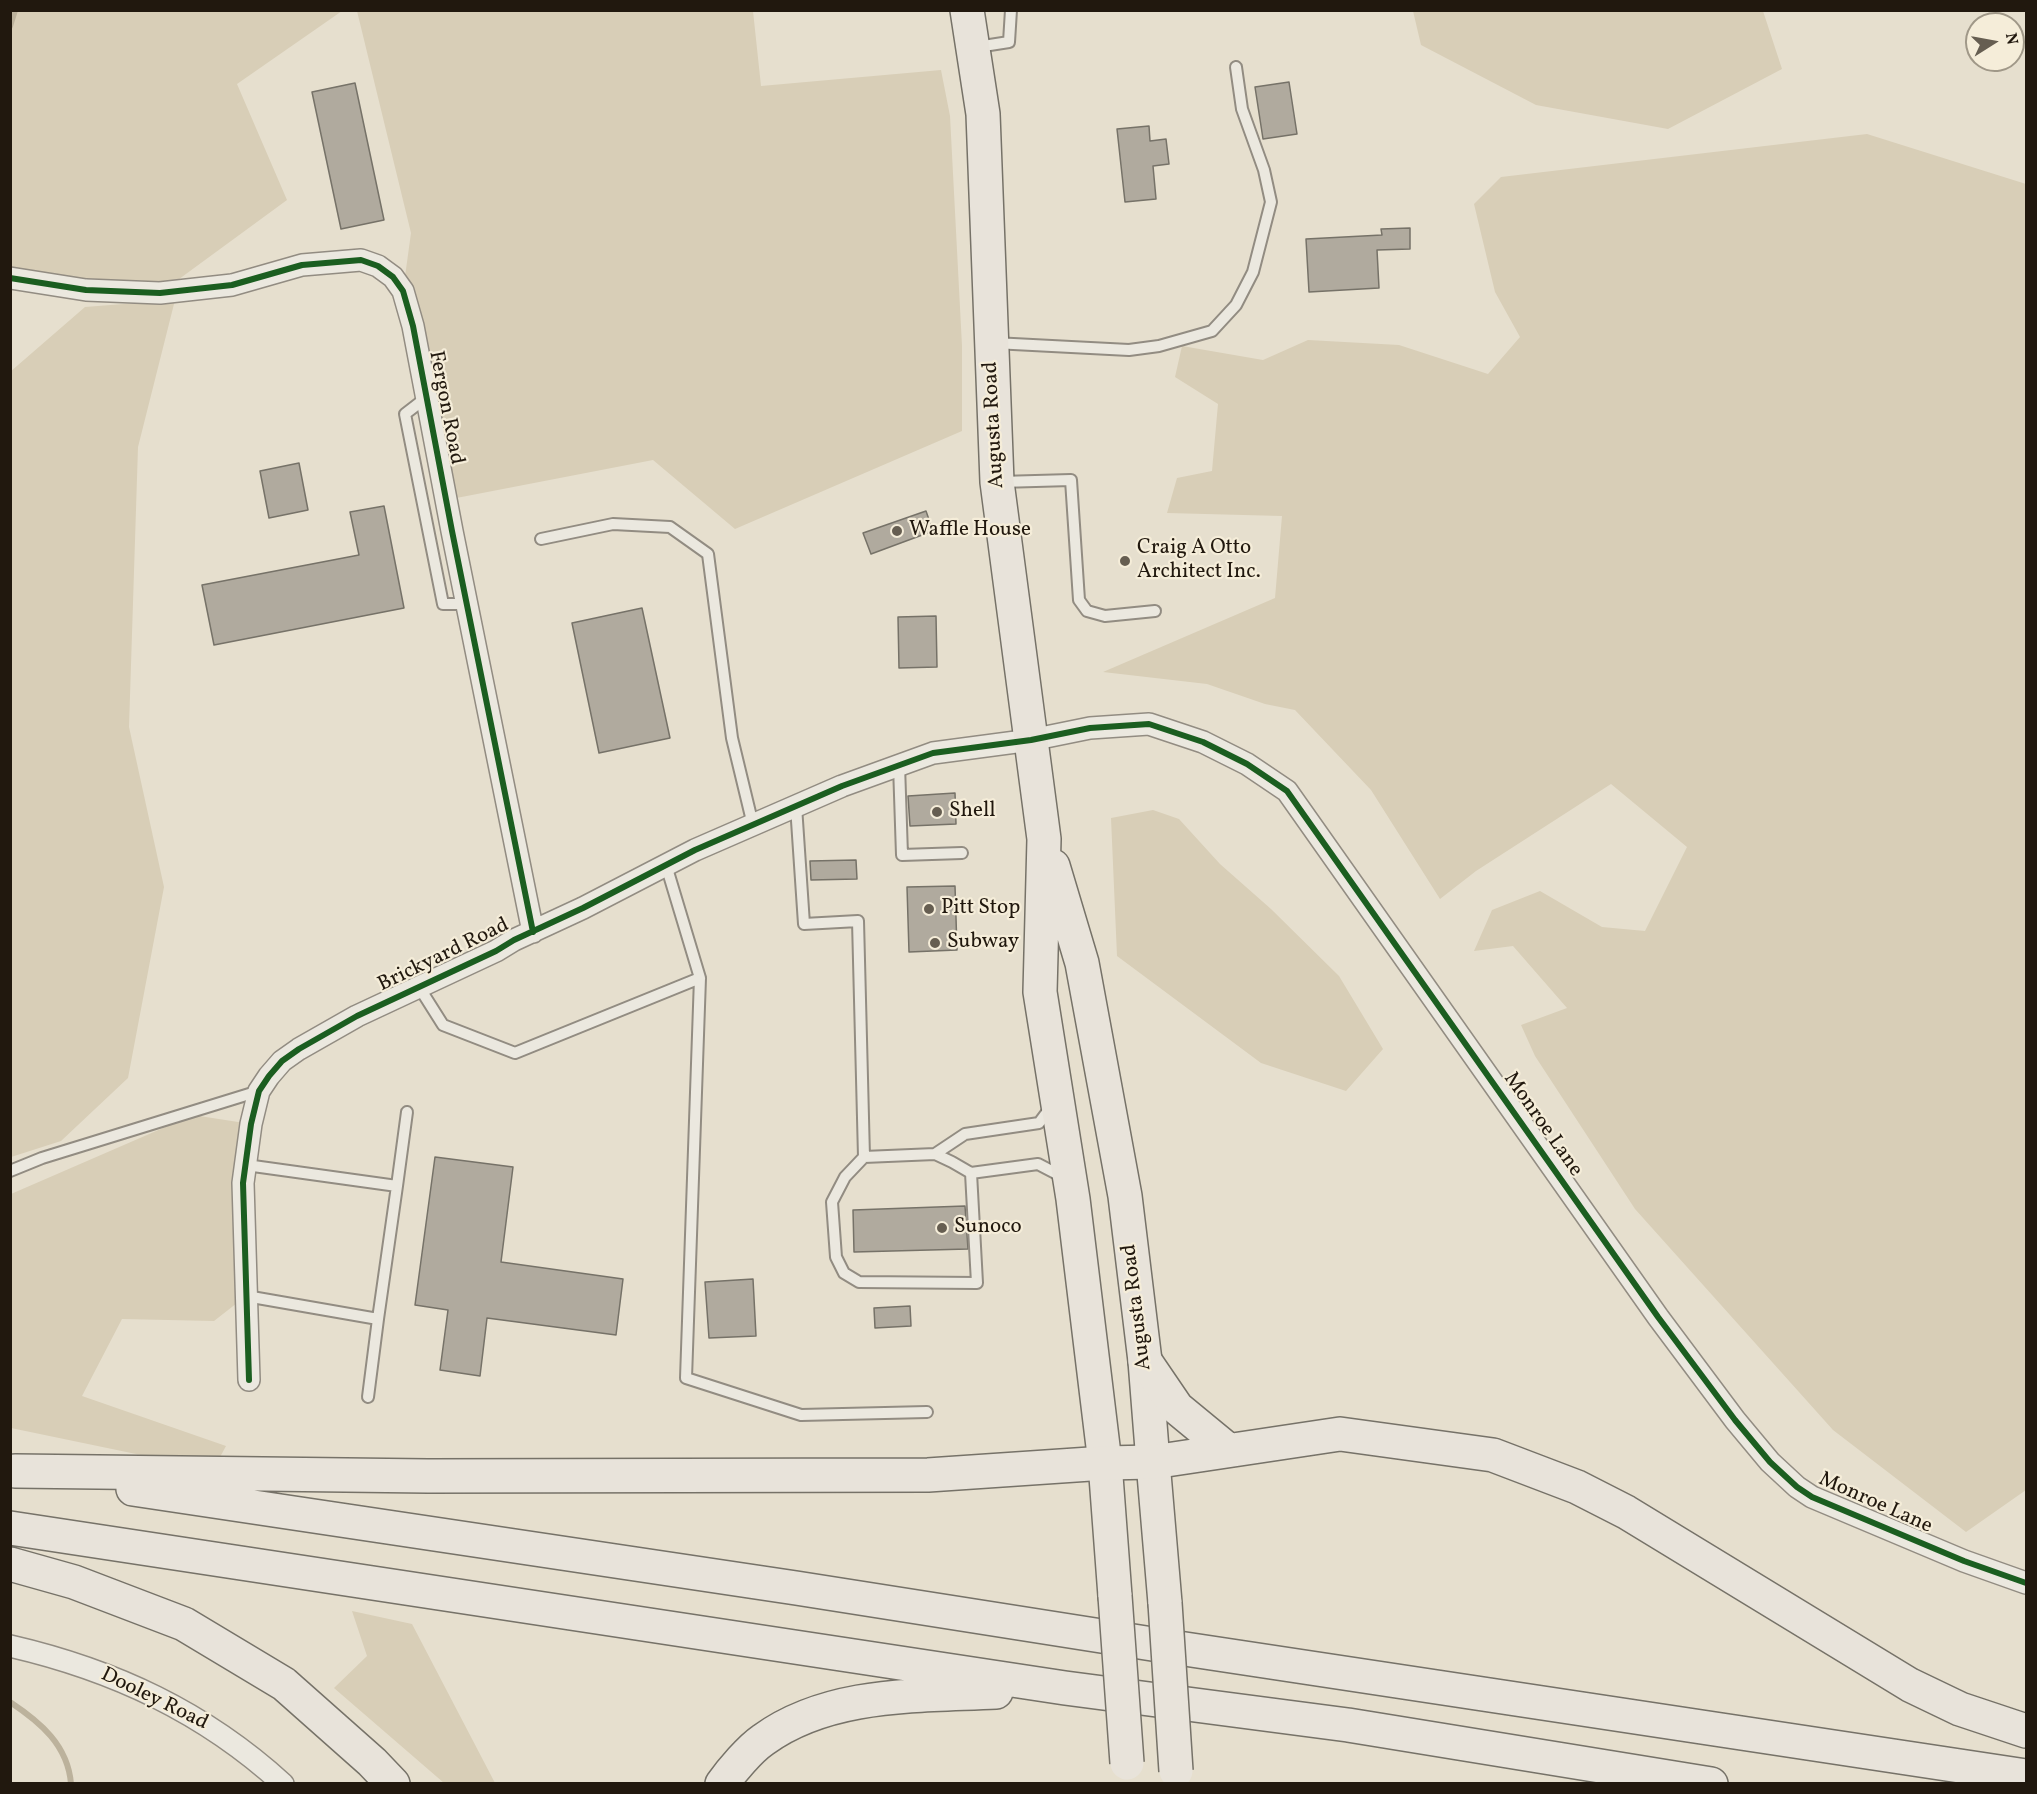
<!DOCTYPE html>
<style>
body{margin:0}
#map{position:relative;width:2037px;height:1794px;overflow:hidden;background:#e6dfce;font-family:Vollkorn,serif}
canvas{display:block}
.frame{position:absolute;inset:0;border:12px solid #21180e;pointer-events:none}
.north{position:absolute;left:1965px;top:12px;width:60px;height:60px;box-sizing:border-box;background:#f5edd9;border:2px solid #a09888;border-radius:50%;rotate:79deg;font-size:16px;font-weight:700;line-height:24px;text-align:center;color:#21180e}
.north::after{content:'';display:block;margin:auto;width:21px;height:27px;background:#665e51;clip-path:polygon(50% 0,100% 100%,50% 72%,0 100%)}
</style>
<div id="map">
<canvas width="2037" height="1794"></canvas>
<div class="frame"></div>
<div class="north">N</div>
</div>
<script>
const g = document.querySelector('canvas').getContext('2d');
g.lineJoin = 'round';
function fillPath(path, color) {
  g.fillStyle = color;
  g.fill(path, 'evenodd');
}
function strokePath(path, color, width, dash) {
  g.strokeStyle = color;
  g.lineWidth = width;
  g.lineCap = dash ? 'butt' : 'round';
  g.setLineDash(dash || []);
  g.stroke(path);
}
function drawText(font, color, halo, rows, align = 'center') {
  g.font = font + ' Vollkorn,serif';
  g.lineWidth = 4.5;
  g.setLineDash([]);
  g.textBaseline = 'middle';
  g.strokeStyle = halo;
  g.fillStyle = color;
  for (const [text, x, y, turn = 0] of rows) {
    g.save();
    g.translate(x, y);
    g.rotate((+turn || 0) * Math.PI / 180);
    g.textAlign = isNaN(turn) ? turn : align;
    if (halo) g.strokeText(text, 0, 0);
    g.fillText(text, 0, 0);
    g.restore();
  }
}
fillPath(new Path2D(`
 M10,11H342L237,84L287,200L160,293L11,278Z
 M357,11H753L761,86L941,70L950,116L962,346V431L735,529L653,460L446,500L403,291L411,233Z
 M1413,11H1763L1782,69L1668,129L1536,105L1421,45Z
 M1867,134L2026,184V1490L1966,1532L1833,1430L1635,1209L1535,1056L1521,1025L1567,1008L1513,946L1474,951L1492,910L1540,891L1602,927L1645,931L1687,847L1611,784L1476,871L1440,899L1371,790L1295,710L1265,704L1207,684L1103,672L1275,598L1282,516L1167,513L1177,478L1212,471L1218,404L1175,377L1182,346L1263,360L1308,340L1399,345L1488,374L1520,337L1495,292L1474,204L1501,177Z
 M175,300L138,447L129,727L164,887L128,1078L61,1141L11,1157L10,372L85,307Z
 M1153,810L1179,819L1220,864L1271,909L1339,976L1383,1049L1346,1091L1261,1063L1117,956L1111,818Z
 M193,1115L251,1124L246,1296L214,1321L122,1319L82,1396L226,1446L213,1470L11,1428V1194Z
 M352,1611L412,1624L495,1783H444L334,1688L367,1656Z`), '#d8ceb7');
strokePath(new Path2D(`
 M10,26L15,10
 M10,1702C40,1722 68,1745 71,1784`), '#bcb29c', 6);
const building = new Path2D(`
 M1289,82L1297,134L1263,139L1255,87Z
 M355,83L384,220L341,229L312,92Z
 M1149,126L1150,141L1166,139L1169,164L1153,166L1156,199L1125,202L1117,129Z
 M1410,228V249L1377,250L1379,288L1309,292L1306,239L1382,235L1381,229Z
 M299,463L308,510L269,518L260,471Z
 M384,506L404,608L214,645L202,585L359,555L350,512Z
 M926,511L933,531L871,554L863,533Z
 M642,608L670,738L599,753L572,623Z
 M936,616L937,667L899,668L898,617Z
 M955,793L956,824L910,826L908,796Z
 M856,860L857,879L811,880L810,861Z
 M955,886L957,950L909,952L907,887Z
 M435,1157L513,1167L501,1262L623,1279L616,1335L487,1318L480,1376L440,1370L448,1310L415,1305Z
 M965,1206L968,1249L854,1252L853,1210Z
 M753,1279L756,1336L709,1338L705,1282Z
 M910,1306L911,1326L875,1328L874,1308Z`);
fillPath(building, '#b0aa9e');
strokePath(building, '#767268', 1.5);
const service = new Path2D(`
 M977,47L1009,42L1011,10
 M994,343L1129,350L1159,346L1212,331L1236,305L1253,272L1271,202L1264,170L1242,109L1236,67
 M427,397L405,414L443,604H467
 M1000,482L1071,480L1079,600L1087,611L1105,616L1155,611
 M541,539L613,524L670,527L708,554L732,738L753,825
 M899,765L902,855L962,853
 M796,806L804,924L858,921L864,1157L935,1154L952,1162L971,1173L1038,1164L1063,1177
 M700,978L686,1378L801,1415L927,1412
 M419,987L443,1025L515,1053L700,978L666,865
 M935,1154L965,1134L1039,1123L1051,1107
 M864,1157L845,1177L832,1202L836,1257L844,1273L859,1282L977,1283L971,1173
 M246,1165L397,1186L378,1319L246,1296
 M10,1171L42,1158L259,1091
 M397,1186L407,1112
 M368,1397L378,1319`);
const minor = new Path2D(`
 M10,278L86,290L160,293L232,285L302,265L361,260L378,266L393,277L403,291L413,326L452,531L533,932
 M249,1380L243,1183L251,1124L259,1091L269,1076L282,1061L299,1049L357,1016L496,951L514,940L583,908L695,850L842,786L933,753L1031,740L1090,728L1149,724L1203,742L1247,764L1287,791L1658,1317L1735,1420L1770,1462L1797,1487L1812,1497L1964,1561L2026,1583
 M10,1646C114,1670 204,1712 283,1784`);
const primary = new Path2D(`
 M967,10L983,114L997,482L1044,839L1040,992L1073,1199L1105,1463
 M1053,866L1082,963L1125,1196L1145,1361L1153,1462`);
const trunk = new Path2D(`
 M1153,1462L1165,1603
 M1105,1463L1115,1596`);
const motorway = new Path2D(`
 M1145,1361L1177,1408L1228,1450
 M15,1471L428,1476L928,1475L1105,1463L1153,1462L1340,1434L1493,1455L1577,1487L1626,1512L1910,1685L1960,1709L2026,1731
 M133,1489L796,1588L1165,1646L2026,1776
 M10,1528L1065,1688L1348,1725L1711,1784
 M10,1564L74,1582L184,1624L284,1684L372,1762L393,1784
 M722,1784C732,1770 750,1749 763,1740C829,1692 918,1696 996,1692`);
strokePath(service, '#928c82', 14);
strokePath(minor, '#928c82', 24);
strokePath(primary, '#767268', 36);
strokePath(trunk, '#767268', 36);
strokePath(motorway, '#767268', 36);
strokePath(service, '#ebe8df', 10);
strokePath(minor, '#ebe8df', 21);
strokePath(primary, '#e8e3da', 33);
strokePath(trunk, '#e8e3da', 33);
strokePath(motorway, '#e8e3da', 33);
const trunkBridge = new Path2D(`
 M1115,1596L1127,1763
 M1165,1603L1176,1771`);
strokePath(trunkBridge, '#767268', 36, []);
strokePath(trunkBridge, '#e8e3da', 33);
strokePath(new Path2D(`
 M10,278L86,290L160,293L232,285L302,265L361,260L378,266L393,277L403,291L413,326L452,531L533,932
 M249,1380L243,1183L251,1124L259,1091L269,1076L282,1061L299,1049L357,1016L496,951L514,940L583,908L695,850L842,786L933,753L1031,740L1090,728L1149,724L1203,742L1247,764L1287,791L1658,1317L1735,1420L1770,1462L1797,1487L1812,1497L1964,1561L2026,1583`), '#1b5e20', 6);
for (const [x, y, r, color] of [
 [897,531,6,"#665e51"],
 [1125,561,6,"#665e51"],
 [937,812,6,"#665e51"],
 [929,909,6,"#665e51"],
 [935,943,6,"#665e51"],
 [942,1228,6,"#665e51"]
]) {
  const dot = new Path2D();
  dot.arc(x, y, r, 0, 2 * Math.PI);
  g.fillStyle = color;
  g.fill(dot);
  strokePath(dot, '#f5edd9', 2);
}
drawText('21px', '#21180e', '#f5edd9', [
 ["Fergon Road",445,408,79],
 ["Augusta Road",995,425,-93],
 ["Brickyard Road",444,956,-26],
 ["Monroe Lane",1542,1125,55],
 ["Augusta Road",1138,1307,-97],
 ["Monroe Lane",1875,1504,24],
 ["Dooley Road",154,1700,26]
]);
drawText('21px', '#21180e', '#f5edd9', [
 ["Waffle House",909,531],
 ["Craig A Otto",1137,549],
 ["Architect Inc.",1137,573],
 ["Shell",949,812],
 ["Pitt Stop",941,909],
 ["Subway",947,943],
 ["Sunoco",954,1228]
], 'left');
</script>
